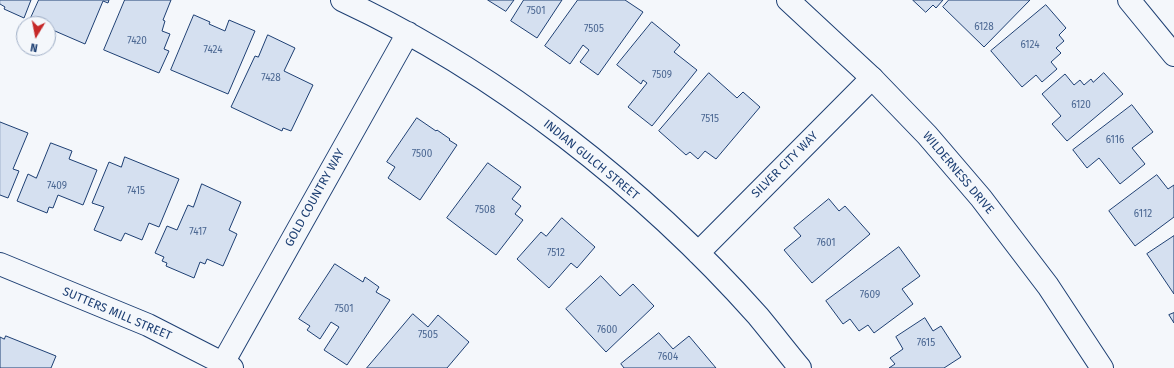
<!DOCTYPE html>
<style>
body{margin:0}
#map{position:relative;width:1174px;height:368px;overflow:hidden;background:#f4f7fb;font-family:"Fira Sans",sans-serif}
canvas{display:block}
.north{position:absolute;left:16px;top:16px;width:40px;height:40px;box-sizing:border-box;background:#f4f7fb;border:1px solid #9eadc5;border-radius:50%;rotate:190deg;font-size:11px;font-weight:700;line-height:16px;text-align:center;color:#1d3f73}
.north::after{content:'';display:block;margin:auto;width:14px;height:18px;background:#c62828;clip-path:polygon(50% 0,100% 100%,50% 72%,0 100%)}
</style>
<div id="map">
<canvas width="1174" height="368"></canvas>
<div class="north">N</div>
</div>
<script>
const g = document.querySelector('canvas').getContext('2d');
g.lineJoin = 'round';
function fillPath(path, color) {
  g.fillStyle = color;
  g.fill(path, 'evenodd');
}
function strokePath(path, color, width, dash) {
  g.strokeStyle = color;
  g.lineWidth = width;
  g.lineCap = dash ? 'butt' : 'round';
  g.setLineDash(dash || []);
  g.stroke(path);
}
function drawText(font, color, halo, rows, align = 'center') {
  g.font = font + ' "Fira Sans",sans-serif';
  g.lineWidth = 3;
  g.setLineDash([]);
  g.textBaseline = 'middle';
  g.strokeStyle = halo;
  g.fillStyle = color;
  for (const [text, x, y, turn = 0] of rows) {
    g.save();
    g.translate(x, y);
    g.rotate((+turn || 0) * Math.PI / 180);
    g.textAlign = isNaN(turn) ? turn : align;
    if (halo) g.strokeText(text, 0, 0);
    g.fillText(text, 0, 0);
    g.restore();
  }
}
const building = new Path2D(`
 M0,0H31L24,18L4,9L5,7L0,4Z
 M39,0H109L108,3L103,1L85,44L48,28V24H39L30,20Z
 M125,0H171L163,20L165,21L162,31L170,34L164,49L169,51L159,73L104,50Z
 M488,0H514L506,11Z
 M524,0H562L537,38L511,21Z
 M578,0H625L643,12L598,75L580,62L589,50L583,45L570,64L545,46Z
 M913,0H943L936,8L933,5L926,12Z
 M949,0H1030L984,47L943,7Z
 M1046,5L1066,28L1059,35L1064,41L1056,48L1061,53L1051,62L1057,69L1042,82L1036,75L1022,87L991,51Z
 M194,15L210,22L209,24L225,31L229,20L255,31L228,94L171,70Z
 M652,22L680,45L674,52L697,70L652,126L628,107L647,83L643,80L641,84L617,65Z
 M268,35L295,48L284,71L313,85L291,131L283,128L282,131L231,107L255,56L258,57Z
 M709,73L737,98L743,92L760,107L716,159L705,151L698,159L690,152L686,155L659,131Z
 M1104,73L1123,94L1067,141L1052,124L1061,116L1042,94L1065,74L1074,85L1080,80L1084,85L1091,79L1093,82Z
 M1132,105L1153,132L1132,148L1145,164L1120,184L1099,158L1087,168L1073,150Z
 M417,118L436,131L437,130L450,139L449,140L457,145L420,200L388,178L395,167L387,162Z
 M0,122L28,133L13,169L19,171L8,198L0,195Z
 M51,143L72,151L69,159L97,170L83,205L58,195L53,208L49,207L47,213L17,201L28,174L36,178Z
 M125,157L179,179L159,227L149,223L142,240L125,233L121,241L94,230L104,207L92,203L109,162L121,167Z
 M488,163L521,187L512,199L521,206L515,214L523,220L496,255L447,218Z
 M1157,175L1168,189L1174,185V217L1135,246L1109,211Z
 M202,184L241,202L229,230L237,234L223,266L207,259L205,264L200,262L194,278L166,266L167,263L162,261L164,257L155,253L167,226L177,230L188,205L193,207Z
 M829,199L839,211L845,206L870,234L812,283L784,250L801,236L794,228Z
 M562,218L595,247L577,268L571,263L549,288L517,259L541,232L546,236Z
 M1174,236V294L1147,254Z
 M899,247L920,276L902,289L913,304L874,333L868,325L859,331L850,319L843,324L826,301Z
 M335,264L363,282L365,277L379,287L376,292L390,300L347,365L324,350L339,327L331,322L320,339L307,330L310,326L299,319Z
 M601,276L620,296L633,284L654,306L606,352L566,309Z
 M1174,313V323L1169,315Z
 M413,314L428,327L438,315L469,342L447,368H367Z
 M925,318L933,331L941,326L961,357L944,368H889L895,364L890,358L903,349L896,337Z
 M659,333L673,349L689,336L716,368H624L621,364Z
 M6,336L56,356L51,368H0V337L4,339Z`);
fillPath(building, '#d5e0f0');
strokePath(building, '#1d3f73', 1);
const minor = new Path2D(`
 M342,0C497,72 645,189 758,316C772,333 786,351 800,368
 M1129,0L1174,55
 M698,253L872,78
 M0,264L148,325L232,368
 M223,363L408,33`);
const tertiary = new Path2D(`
 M788,0L872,78L927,135L981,198L1048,286L1102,368`);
strokePath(minor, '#1d3f73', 24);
strokePath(tertiary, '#1d3f73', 24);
strokePath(minor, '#f4f7fb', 22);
strokePath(tertiary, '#f4f7fb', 22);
drawText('10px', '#4b6792', null, [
 ["7501",536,11],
 ["6128",984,27],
 ["7505",594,29],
 ["7420",137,41],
 ["6124",1030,45],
 ["7424",213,50],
 ["7509",662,75],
 ["7428",271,78],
 ["6120",1081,105],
 ["7515",710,119],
 ["6116",1115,140],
 ["7500",422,154],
 ["7409",57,186],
 ["7415",136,191],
 ["7508",485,210],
 ["6112",1143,214],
 ["7417",198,232],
 ["7601",826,243],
 ["7512",556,253],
 ["7609",870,295],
 ["7501",344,309],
 ["7600",607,330],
 ["7505",428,335],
 ["7615",926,343],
 ["7604",668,357]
]);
drawText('12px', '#1d3f73', '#f4f7fb', [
 ["INDIAN GULCH STREET",591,160,39],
 ["SILVER CITY WAY",785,165,-45],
 ["WILDERNESS DRIVE",958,173,50],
 ["GOLD COUNTRY WAY",315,198,-61],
 ["SUTTERS MILL STREET",117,314,23]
]);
</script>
